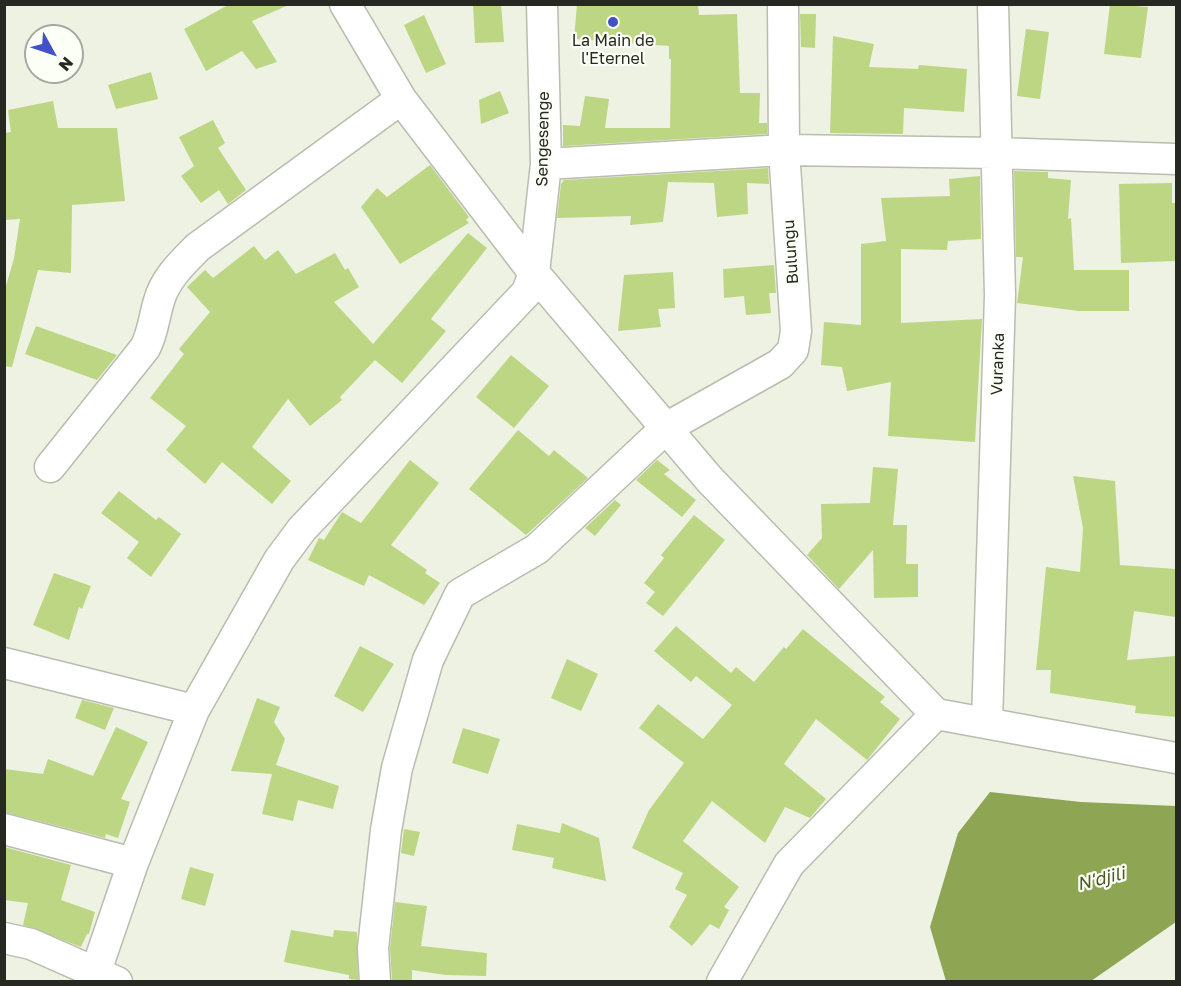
<!DOCTYPE html>
<style>
body{margin:0}
#map{position:relative;width:1181px;height:986px;overflow:hidden;background:#edf2e3;font-family:"Golos Text",sans-serif}
canvas{display:block}
.frame{position:absolute;inset:0;border:6px solid #262822;pointer-events:none}
.north{position:absolute;left:24px;top:24px;width:60px;height:60px;box-sizing:border-box;background:#fcfff6;border:2px solid #a6a9a1;border-radius:50%;rotate:130deg;font-size:16px;font-weight:700;line-height:24px;text-align:center;color:#262822}
.north::after{content:'';display:block;margin:auto;width:21px;height:27px;background:#4251c5;clip-path:polygon(50% 0,100% 100%,50% 72%,0 100%)}
</style>
<div id="map">
<canvas width="1181" height="986"></canvas>
<div class="frame"></div>
<div class="north">N</div>
</div>
<script>
const g = document.querySelector('canvas').getContext('2d');
g.lineJoin = 'round';
function fillPath(path, color) {
  g.fillStyle = color;
  g.fill(path, 'evenodd');
}
function strokePath(path, color, width, dash) {
  g.strokeStyle = color;
  g.lineWidth = width;
  g.lineCap = dash ? 'butt' : 'round';
  g.setLineDash(dash || []);
  g.stroke(path);
}
function drawText(font, color, halo, rows, align = 'center') {
  g.font = font + ' "Golos Text",sans-serif';
  g.lineWidth = 4.5;
  g.setLineDash([]);
  g.textBaseline = 'middle';
  g.strokeStyle = halo;
  g.fillStyle = color;
  for (const [text, x, y, turn = 0] of rows) {
    g.save();
    g.translate(x, y);
    g.rotate((+turn || 0) * Math.PI / 180);
    g.textAlign = isNaN(turn) ? turn : align;
    if (halo) g.strokeText(text, 0, 0);
    g.fillText(text, 0, 0);
    g.restore();
  }
}
fillPath(new Path2D(`
 M990,792L1081,802L1176,806V922L1091,981H946L930,927L958,833Z`), '#8ea554');
fillPath(new Path2D(`
 M230,4H291L252,21L277,62L256,69L242,51L206,71L184,29Z
 M473,4H501L504,42L475,43Z
 M577,4H698L699,15L737,14L740,93H760L759,123H767V134L563,146V125L580,126L585,96L609,99L605,128H670L671,59H669V46L574,39Z
 M1110,4L1148,7L1141,58L1104,54Z
 M800,14H816L815,48L801,47Z
 M424,15L446,64L426,73L404,25Z
 M1026,29L1049,32L1040,99L1017,96Z
 M833,36L874,44L869,67L918,69L919,65L967,69L964,112L904,108L903,134L830,133Z
 M151,72L158,99L116,109L108,85Z
 M500,91L509,113L481,124L479,100Z
 M53,101L58,128H117L125,201L72,205L71,273L38,270L12,367L4,366V293L14,258L20,219L4,220V133L11,132L8,110Z
 M213,120L225,143L218,148L246,190L228,204L219,190L201,203L181,176L194,166L179,137Z
 M430,165L469,217L466,220L469,223L400,264L361,207L377,188L387,197Z
 M768,168L769,184L747,183L748,214L717,217L714,183L668,182L663,222L630,225L631,216L557,218L561,184L564,180Z
 M1014,171L1048,172V178L1071,180L1068,219L1071,218L1074,270H1129V311H1079L1017,303L1023,257H1016Z
 M980,176L981,239L948,241L947,250L901,249V323L982,319L975,442L888,436L891,382L847,391L842,367L821,365L824,322L861,325V244L886,241L881,198L950,196L949,179Z
 M1172,183V203H1176V261L1121,263L1119,184Z
 M468,233L487,248L431,319L446,331L402,383L375,360L340,397L342,400L310,426L288,399L252,447L291,481L272,504L222,462L205,484L166,450L186,426L150,398L184,354L179,349L210,312L187,287L205,270L213,278L254,246L265,260L278,250L296,274L335,253L345,270L348,268L359,287L334,302L373,344Z
 M774,265L776,293H769L771,313L746,315L744,296L724,298L723,269Z
 M673,272L675,308L658,309L661,327L618,331L624,275Z
 M36,326L117,355L97,380L25,354Z
 M511,355L549,386L514,428L476,397Z
 M518,430L549,456L554,450L588,478L526,535L469,489Z
 M410,460L439,483L391,545L427,570L425,573L440,583L424,605L369,575L364,586L308,560L319,538L324,540L342,512L361,523Z
 M657,460L670,470L664,474L696,500L682,517L636,480Z
 M873,467L898,469L893,525H907L906,564H918V597L874,598L873,550L839,589L807,555L822,538L821,504L870,503Z
 M1073,476L1115,481L1120,565L1176,569V617L1134,611L1127,660L1176,656V717L1135,713L1136,706L1050,693L1051,670H1036L1046,567L1080,572L1083,528Z
 M119,491L156,520L159,517L181,534L151,577L127,558L139,542L101,513Z
 M615,500L621,505L595,536L585,528Z
 M694,515L725,540L663,616L646,603L655,592L644,583L664,558L661,555Z
 M54,573L91,586L82,609L79,607L69,640L33,625Z
 M676,626L731,673L736,667L754,682L784,647L786,649L803,629L885,697L880,702L900,719L867,760L816,719L784,764L826,799L810,818L785,807L765,843L712,801L683,841L739,887L724,907L729,910L719,929L710,924L692,946L669,927L687,895L675,889L683,873L632,848L649,810L684,763L639,728L658,704L703,739L732,705L696,676L691,682L654,651Z
 M360,646L394,664L363,712L334,696Z
 M567,659L598,674L581,711L551,698Z
 M257,698L280,707L274,722L285,739L276,765L339,786L333,809L298,800L293,821L262,814L272,774L231,771Z
 M82,700L114,708L105,730L75,718Z
 M116,727L148,742L121,799L130,802L118,838L106,834L105,838L4,812V769L43,774L48,759L93,776Z
 M463,728L500,739L488,774L452,763Z
 M562,823L599,838L606,881L552,868L554,858L512,850L517,824L560,833Z
 M404,829L420,832L414,856L401,853Z
 M4,847L71,865L61,900L95,912L89,934H87L81,947L23,925L28,903L4,900Z
 M190,867L214,874L205,906L181,899Z
 M395,902L427,906L421,946L487,953L486,976L446,975L412,970V981H392L390,948Z
 M291,930L333,937L334,930L357,932L358,980L349,979V975L284,962Z`), '#bdd684');
const street = new Path2D(`
 M345,4L401,99L534,273L710,480L936,714L1176,758
 M546,164L784,150L996,153L1176,159
 M50,467L145,348C153,333 154,317 159,301C165,279 182,263 198,247L401,99
 M4,663L194,710
 M987,723L1000,295L993,4
 M4,829L133,863
 M4,938L31,944L117,982
 M96,971L133,863L194,710L279,560L302,529L527,292L534,273L546,164L542,4
 M375,982L373,948L386,830L397,768L428,660L460,594L537,549L666,428L780,364L793,350L796,331L784,150L783,4
 M722,982L789,864L936,714`);
strokePath(street, '#b8bdaf', 33);
strokePath(street, '#fff', 30);
for (const [x, y, r, color] of [
 [613,22,6,"#4251c5"]
]) {
  const dot = new Path2D();
  dot.arc(x, y, r, 0, 2 * Math.PI);
  g.fillStyle = color;
  g.fill(dot);
  strokePath(dot, '#fcfff6', 2);
}
drawText('16px', '#262822', '#fcfff6', [
 ["La Main de",613,41],
 ["l'Eternel",613,59]
]);
drawText('16px', '#262822', '#fcfff6', [
 ["Sengesenge",543,139,-89],
 ["Bulungu",791,252,-94],
 ["Vuranka",998,364,-88]
]);
drawText('italic 18px', '#4c5b22', '#fcfff6', [
 ["N'djili",1101,879,-14]
]);
</script>
